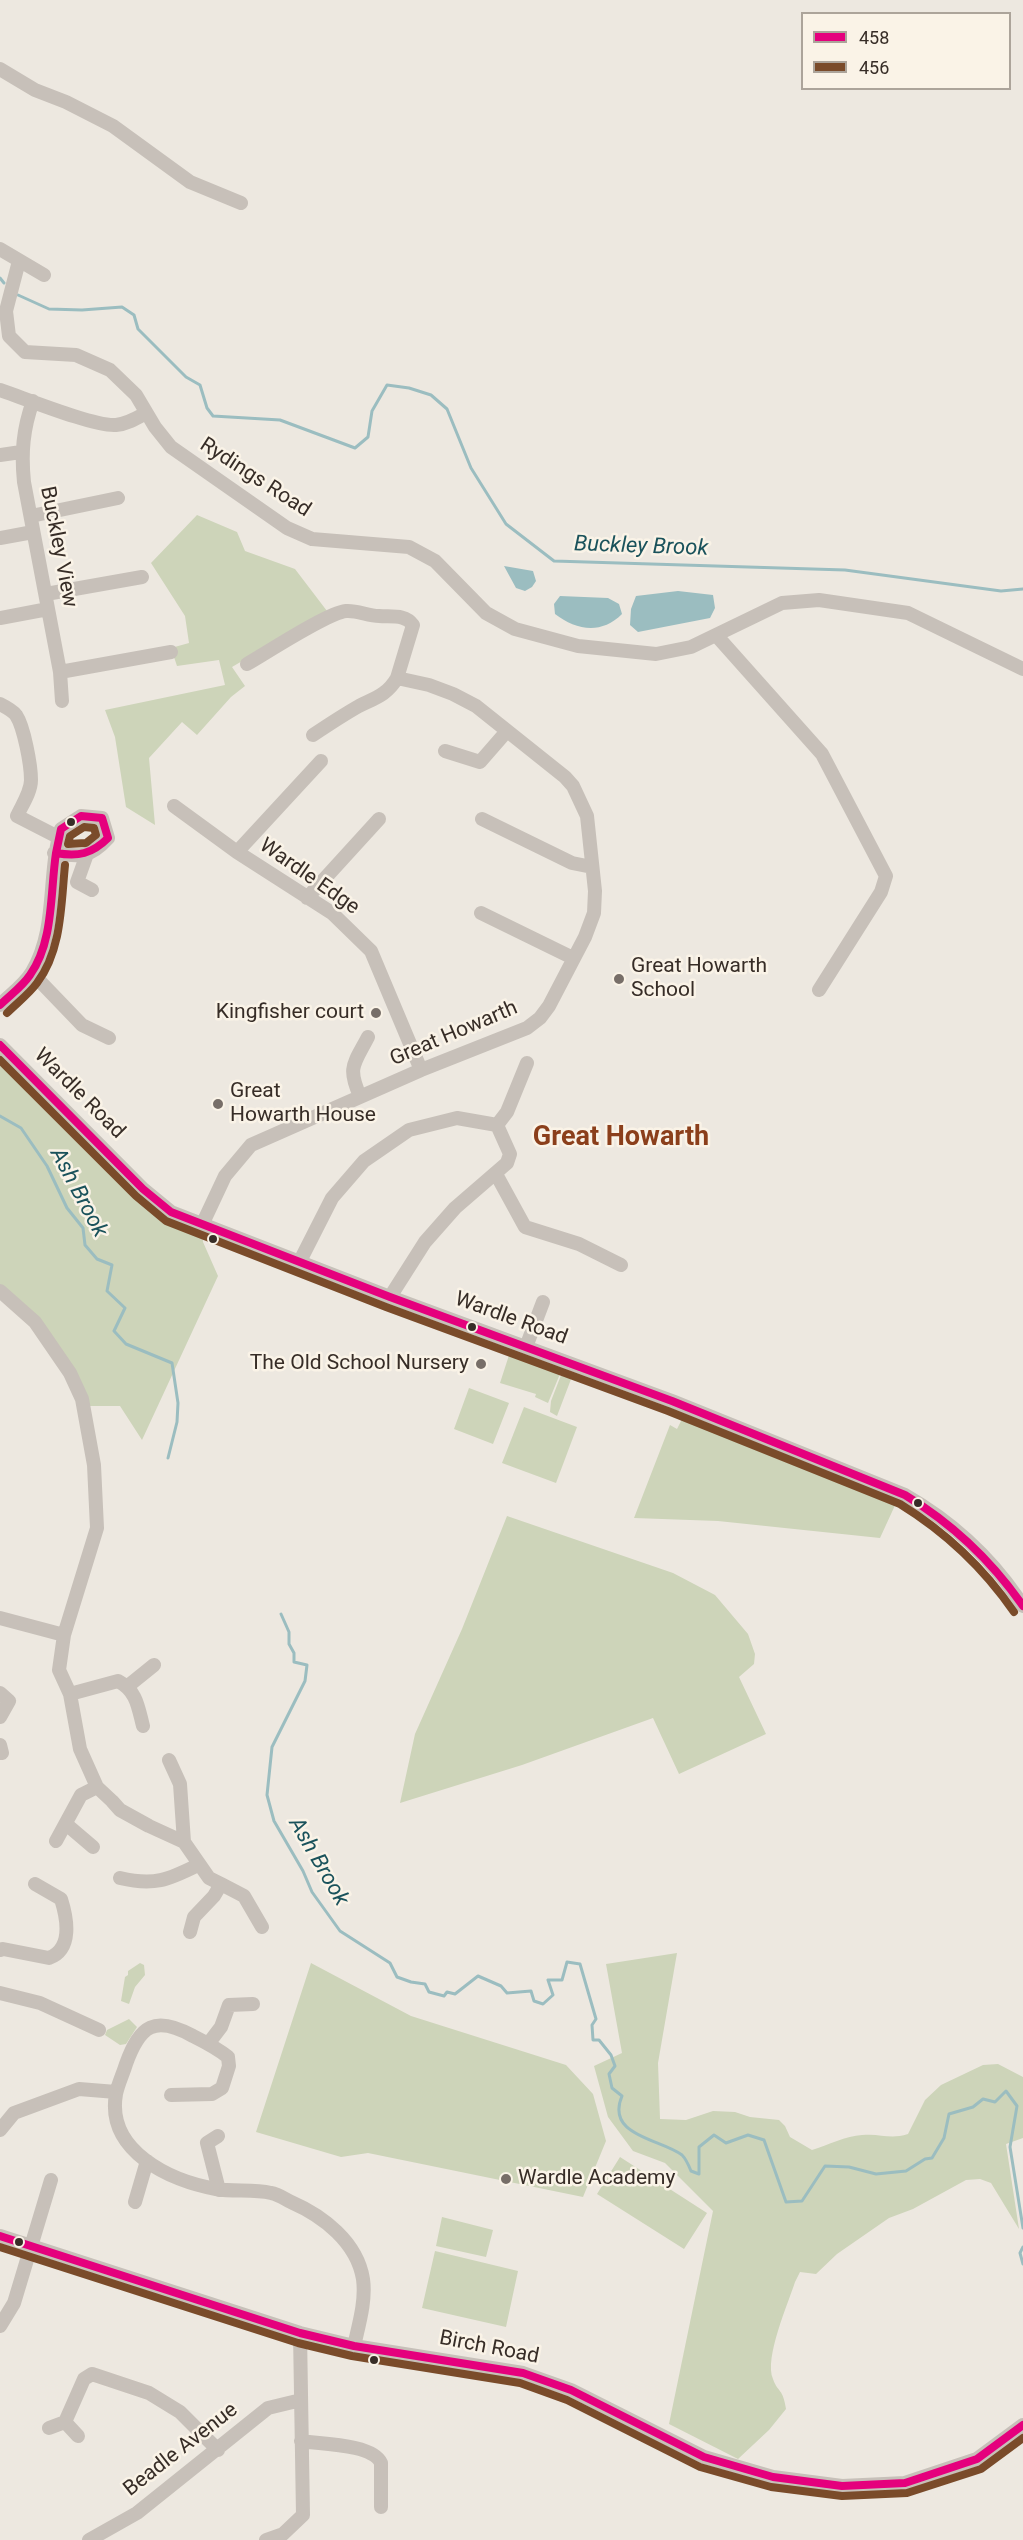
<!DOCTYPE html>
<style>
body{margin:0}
#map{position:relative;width:1023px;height:2540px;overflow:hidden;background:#ede8e0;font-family:Roboto,sans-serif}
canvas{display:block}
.legend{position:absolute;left:801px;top:12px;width:210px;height:78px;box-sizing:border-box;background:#faf3e7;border:2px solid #aca49a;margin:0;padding:8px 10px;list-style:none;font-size:18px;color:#372d27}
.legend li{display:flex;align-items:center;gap:12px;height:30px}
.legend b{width:30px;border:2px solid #aca49a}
</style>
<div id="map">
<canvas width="1023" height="2540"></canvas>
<ul class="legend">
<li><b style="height:8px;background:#e5007d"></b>458</li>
<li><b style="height:8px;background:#7a4b2a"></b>456</li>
</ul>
</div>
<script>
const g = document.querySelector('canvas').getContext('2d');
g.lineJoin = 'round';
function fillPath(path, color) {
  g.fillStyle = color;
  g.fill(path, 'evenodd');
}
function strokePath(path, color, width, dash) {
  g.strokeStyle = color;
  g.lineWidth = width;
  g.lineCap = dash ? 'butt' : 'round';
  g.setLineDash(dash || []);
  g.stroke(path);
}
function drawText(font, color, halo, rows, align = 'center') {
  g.font = font + ' Roboto,sans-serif';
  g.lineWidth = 5;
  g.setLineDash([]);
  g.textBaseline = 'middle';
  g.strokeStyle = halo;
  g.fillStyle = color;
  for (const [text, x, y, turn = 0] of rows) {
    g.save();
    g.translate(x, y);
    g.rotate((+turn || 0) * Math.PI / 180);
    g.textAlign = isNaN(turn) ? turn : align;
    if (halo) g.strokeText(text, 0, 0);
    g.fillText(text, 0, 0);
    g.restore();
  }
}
fillPath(new Path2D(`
 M197,515L237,532L245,551L295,569L327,611L232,667L245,686L231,697L197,735L182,722L149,758L155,825L126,807L115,737L105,710L225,685L219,660L177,666L171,648L189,643L185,616L151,563Z
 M0,1050L140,1192L202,1229L203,1242L218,1276L142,1440L120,1406H86L72,1372L0,1287Z
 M511,1349L533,1358L538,1363L542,1361L562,1369L548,1403L535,1397L536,1394L500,1383Z
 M563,1370L573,1374L557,1416L550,1412L551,1401Z
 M469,1388L509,1403L493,1444L454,1429Z
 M524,1407L577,1427L556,1483L502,1463Z
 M683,1417L897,1501L880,1538L718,1521L634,1518L670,1425L677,1429Z
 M507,1516L673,1573L715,1595L748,1634L755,1654L754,1664L739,1677L766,1734L679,1774L653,1718L522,1765L400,1803L415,1734L462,1629Z
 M677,1953L658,2063L660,2119L686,2120L713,2111L735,2112L750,2117L779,2120L785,2126L790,2137L812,2150C828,2145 846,2136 862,2135C881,2133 889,2140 908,2134L925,2100L941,2085L983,2065L998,2064L1023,2077V2138L1006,2144L1019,2229L991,2183L980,2179L966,2180L913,2209L889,2218L837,2254L816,2274L800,2272L795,2282C788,2304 764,2358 773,2379C778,2393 783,2388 786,2409L769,2430L738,2459L669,2424L713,2211L665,2163L633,2151L608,2117L594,2066L622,2053L606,1964Z
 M140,1963L144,1965L145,1975L135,1987L129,2004L121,2001L125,1977L128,1975V1971Z
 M311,1963L411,2016L566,2065L593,2094L606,2141L583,2197L368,2153L341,2157L256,2132Z
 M129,2019L137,2027L126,2044L120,2045L105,2035L107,2030Z
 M620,2157L707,2213L684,2249L597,2194Z
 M442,2217L493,2230L486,2257L436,2246Z
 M435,2251L518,2271L506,2327L422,2308Z`), '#cdd4b9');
fillPath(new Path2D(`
 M504,566L533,571L536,581L532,587L525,591L516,588Z
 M678,591L713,595L715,608L710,618L638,632L630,625L631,609L636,596Z
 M560,596L608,598L619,604L622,614C601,635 576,630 555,614L554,604Z`), '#9bbdc0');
strokePath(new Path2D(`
 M0,278L4,283
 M18,295L49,309L82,310L122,307L134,315L138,329L186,377L200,385L207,408L213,416L280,420L355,448L368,437L372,411L387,385L409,388L431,395L447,409L471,468L506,524L554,561L845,570L1001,591L1023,589
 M0,1116L21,1128L47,1166L67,1208L83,1228L85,1245L97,1259L112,1265L107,1291L125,1308L114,1331L126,1344L172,1363L178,1403L177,1422L168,1458
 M281,1614L289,1632V1644L294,1653V1662L307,1665L305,1681L272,1747L267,1795L274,1821L303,1871L312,1892L340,1931L390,1963L397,1977L411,1982L425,1984L429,1992L444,1996L447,1992L455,1994L478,1976L501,1986L507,1993L531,1991L534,2001L543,2004L553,1995L548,1980H562L567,1962L580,1964L596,2019L592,2025L593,2040H599L611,2055L615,2066L609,2074L612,2088L622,2096C605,2136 661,2139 682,2155C686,2159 689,2166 691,2171L699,2174V2147L714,2135L726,2143L748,2135L764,2140L786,2202L802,2201L825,2166L849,2167L876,2174L906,2171L925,2159L932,2158L944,2138L949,2114L973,2107L983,2099L995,2102L1006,2091L1017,2106L1010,2147L1023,2228
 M1023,2247L1020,2253L1023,2264`), '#9bbdc0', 3);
strokePath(new Path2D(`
 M0,69L35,90L66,102L113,126L190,182L241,203
 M0,249L44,275
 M19,261L6,311L9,336L25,352L76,355L110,370L136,395L155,427L171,447L287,528L312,539L409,547L435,561L486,613L515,629L578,646L656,654L691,647L782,603L819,600L908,613L1023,669
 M0,390C24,398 95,427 116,425C127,424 137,418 146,413
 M33,401C23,429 21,453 24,482L60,672L62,701
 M0,455L21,452
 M31,516L118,498
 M0,538L33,532
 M46,594L142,577
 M0,618L48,609
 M716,635L822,754L886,876L881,892L819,990
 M247,664C268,652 327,613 346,611C357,610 368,616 379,616C392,617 405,614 413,625L397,678
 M60,672L171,652
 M0,704C6,707 12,710 16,715C24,727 31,765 31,780C31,792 22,805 17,816L58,837
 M445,751L480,762L507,731
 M174,806L237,852L332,913L371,951L421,1070
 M482,819L572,863L592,867
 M237,852L321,761
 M87,854L77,882L92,890
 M307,898L379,819
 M481,913L573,958
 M32,973L82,1025L109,1038
 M0,1005C10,995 25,984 32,972C58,928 47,876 61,829L81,816L102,818L108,838C90,858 80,857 54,853
 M0,1045L143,1189L171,1212L390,1297L672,1401L905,1495C954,1523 992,1558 1023,1606
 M360,1096C347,1067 354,1064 368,1037
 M497,1125L507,1112L527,1063
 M496,1174L525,1227L579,1244L621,1265
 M202,1225L225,1176L251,1145L421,1070L527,1028L540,1018L549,1006L585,937L594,913L595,891L587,816L573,786L565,777L476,706L453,694L429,685L397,678C387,695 375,698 359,706C343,715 328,725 313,735
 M300,1261L332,1198L364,1161L409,1130L457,1118L497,1125
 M0,1291L35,1322L70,1373L82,1399L94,1465L97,1528L64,1635L59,1670L70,1694L80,1749L97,1787L112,1801L120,1810L149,1826L184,1842L209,1878L221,1884L214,1896L194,1917L190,1932
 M390,1297L425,1242L455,1208L507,1163L510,1154L497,1125
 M526,1347L543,1302
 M0,1618L64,1635
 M128,1686L154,1665
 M0,1693L9,1701L0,1717
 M70,1694L118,1681C137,1691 138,1707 143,1726
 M0,1745L2,1753H0
 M169,1760L180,1784L184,1842
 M66,1824L93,1847
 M56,1841L81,1795L97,1787
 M120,1878C154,1886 168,1880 198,1865
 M221,1884L244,1896L262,1927
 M0,1950L3,1949L49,1958C73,1949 67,1918 61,1899L35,1884
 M0,1993L40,2003L99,2030
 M208,2044L221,2027L229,2005L253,2004
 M171,2095L212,2094L222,2088L229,2066L228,2057C217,2048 205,2042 193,2036C155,2015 140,2025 126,2064C123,2074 118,2084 116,2094C106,2151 170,2181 216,2189C234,2192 253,2189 271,2193C278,2194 285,2199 291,2202C323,2216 357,2242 363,2279C366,2301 359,2324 354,2346
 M0,2130L14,2113L79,2089L116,2092
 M218,2136L207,2143L219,2190
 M135,2202L147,2161
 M0,2236L300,2333L354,2346L523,2373L571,2390L704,2457L773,2477L842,2486L905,2483L977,2459L1023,2425
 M0,2326L14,2303L51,2180
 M65,2422L84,2379L92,2374L149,2393L180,2412L218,2450
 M49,2428L65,2422L78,2436
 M301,2441C320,2444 373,2444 381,2463V2507
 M89,2540L137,2513L268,2408L301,2400
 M266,2540L283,2534L303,2515L300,2333`), '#c7c0b9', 14);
strokePath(new Path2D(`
 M81,816L102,818L108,838C92,854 78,857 56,853L61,829Z
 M0,1005C10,995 22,987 30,975C54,941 50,893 56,853
 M0,1045L143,1189L171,1212L390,1297L672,1401L905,1495C953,1524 991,1560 1023,1606
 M0,2236L300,2333L354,2346L523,2373L571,2390L704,2457L773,2477L842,2486L905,2483L977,2459L1023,2425`), '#e5007d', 8);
strokePath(new Path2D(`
 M84,827L94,828L96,835L86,843L68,844L70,836Z
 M7,1013C17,1003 29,994 37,983C62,950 61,904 65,865
 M0,1060L136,1196L166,1221L386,1307L668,1411L900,1504C947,1533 983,1567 1014,1612
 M0,2247L298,2343L352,2356L520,2383L567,2400L700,2467L771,2487L842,2496L907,2493L981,2469L1023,2438`), '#7a4b2a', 8);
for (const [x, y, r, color] of [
 [71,822,5,"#372d27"],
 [619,979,6,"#776e68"],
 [376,1013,6,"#776e68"],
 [218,1104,6,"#776e68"],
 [213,1239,5,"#372d27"],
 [472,1327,5,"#372d27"],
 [481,1364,6,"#776e68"],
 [918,1503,5,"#372d27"],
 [506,2179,6,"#776e68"],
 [19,2242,5,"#372d27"],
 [374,2360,5,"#372d27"]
]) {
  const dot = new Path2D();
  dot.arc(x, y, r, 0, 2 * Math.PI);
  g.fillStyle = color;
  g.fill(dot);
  strokePath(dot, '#faf3e7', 2);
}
drawText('21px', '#372d27', '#faf3e7', [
 ["Rydings Road",255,478,33],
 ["Buckley View",58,547,79],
 ["Wardle Edge",309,877,35],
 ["Great Howarth",454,1034,-23],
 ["Wardle Road",79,1094,45],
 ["Wardle Road",511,1319,20],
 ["Birch Road",489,2348,11],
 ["Beadle Avenue",181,2450,-38]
]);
drawText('21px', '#372d27', '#faf3e7', [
 ["Great Howarth",631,967],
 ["School",631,991],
 ["Kingfisher court",364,1013,"right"],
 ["Great",230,1092],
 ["Howarth House",230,1116],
 ["The Old School Nursery",469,1364,"right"],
 ["Wardle Academy",518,2179]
], 'left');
drawText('italic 22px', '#1a525b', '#faf3e7', [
 ["Buckley Brook",641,547,2],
 ["Ash Brook",78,1193,62],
 ["Ash Brook",318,1862,60]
]);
drawText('bold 27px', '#8b3f1b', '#faf3e7', [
 ["Great Howarth",621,1138]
]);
</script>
